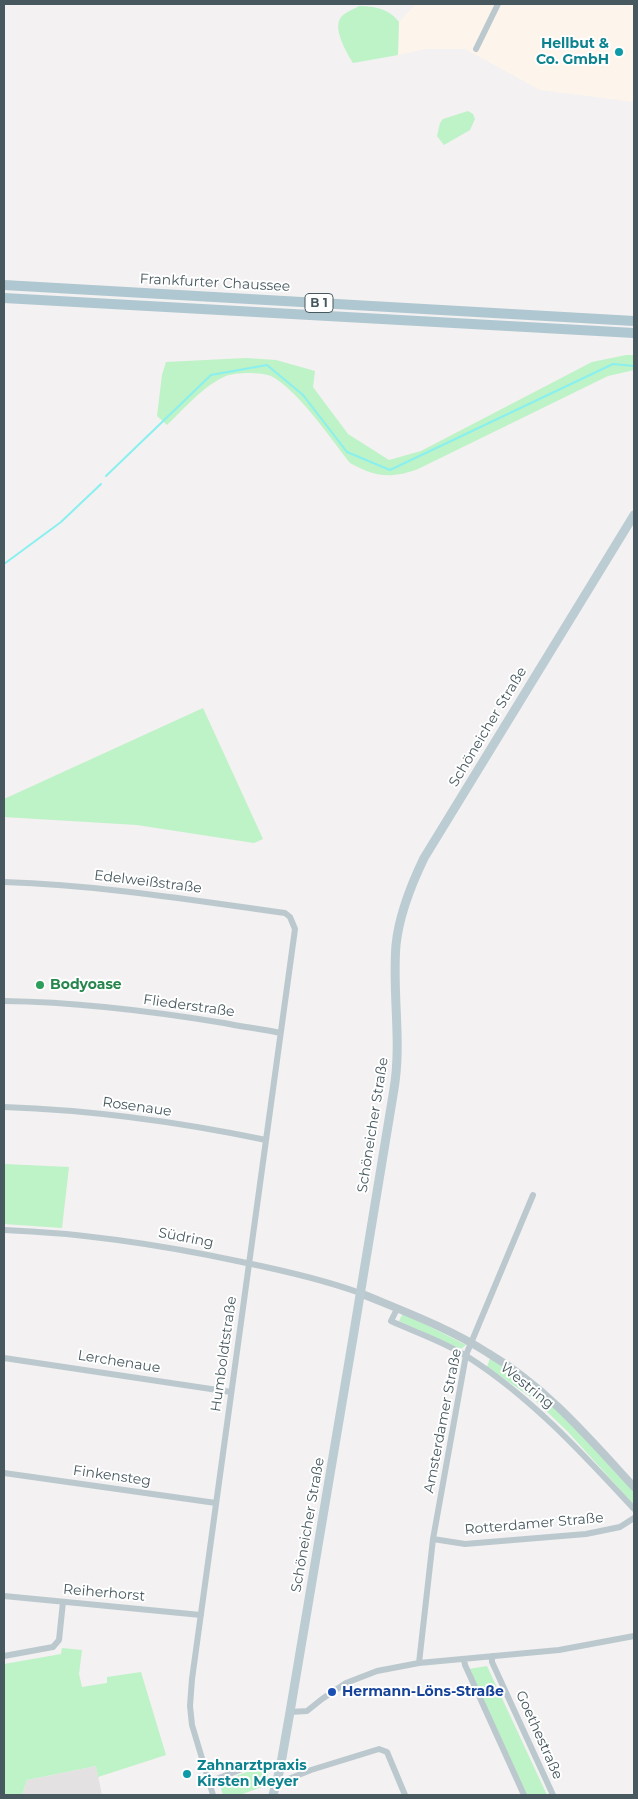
<!DOCTYPE html>
<meta charset="utf-8">
<style>
body{margin:0}
#map{position:relative;width:638px;height:1799px;overflow:hidden;background:#f3f1f1;font-family:Montserrat,sans-serif}
canvas{display:block}
.frame{position:absolute;inset:0;border:5px solid #47595f;pointer-events:none}
</style>
<div id="map">
<canvas width="638" height="1799"></canvas>
<div class="frame"></div>
</div>
<script>
const g = document.querySelector('canvas').getContext('2d');
g.lineJoin = 'round';
function fillPath(path, color) {
  g.fillStyle = color;
  g.fill(path, 'evenodd');
}
function strokePath(path, color, width, dash) {
  g.strokeStyle = color;
  g.lineWidth = width;
  g.lineCap = dash ? 'butt' : 'round';
  g.setLineDash(dash || []);
  g.stroke(path);
}
function drawText(font, color, halo, rows, align = 'center') {
  g.font = font + ' Montserrat,sans-serif';
  g.lineWidth = 4;
  g.setLineDash([]);
  g.textBaseline = 'middle';
  g.strokeStyle = halo;
  g.fillStyle = color;
  for (const [text, x, y, turn = 0] of rows) {
    g.save();
    g.translate(x, y);
    g.rotate((+turn || 0) * Math.PI / 180);
    g.textAlign = isNaN(turn) ? turn : align;
    if (halo) g.strokeText(text, 0, 0);
    g.fillText(text, 0, 0);
    g.restore();
  }
}
fillPath(new Path2D(`
 M416,4H634V102L540,90L465,49H426L398,55L399,22Z`), '#fdf4eb');
fillPath(new Path2D(`
 M96,1766L102,1795H22L27,1780Z`), '#e4e1e3');
fillPath(new Path2D(`
 M359,6C376,6 389,9 399,22L398,55L353,63C347,53 331,27 342,16C346,12 354,9 359,6Z
 M468,111L473,114L475,119L470,130L444,145L437,136L440,123L443,119Z
 M626,355H634V370L608,376L418,469C391,479 375,477 350,463C331,439 298,390 271,376C261,372 236,372 226,376C203,386 185,408 167,425L157,416L162,375L166,362L246,358L276,360L315,371L313,387L348,434L389,460L421,451L592,362Z
 M203,708L263,839L254,843L137,825L4,817V799Z
 M4,1164L69,1167L62,1228L4,1224Z
 M403,1313L466,1345L461,1349L399,1321Z
 M490,1358L547,1399L578,1429L634,1492V1505L568,1432L535,1400L487,1367Z
 M62,1648L82,1650L79,1674L82,1687L107,1683V1677L141,1672L166,1755L98,1777L96,1766L27,1780L22,1795H4V1664L61,1654Z
 M487,1666L547,1795H527L469,1669Z
 M269,1764L267,1785L240,1795H223L219,1782Z`), '#bef2c7');
strokePath(new Path2D(`
 M106,476L211,375L267,365L303,395L347,452L390,470L613,364L634,366
 M4,564L61,522L101,484`), '#89f0ef', 2);
strokePath(new Path2D(`
 M476,49L498,4
 M4,882C99,885 192,900 285,913L290,917L295,929L192,1679L190,1706L192,1725L213,1795
 M4,1001C77,1002 151,1011 224,1023C243,1027 262,1029 280,1033
 M4,1107C91,1110 180,1122 266,1140
 M4,1230C84,1233 163,1245 242,1262C281,1270 322,1279 360,1293
 M397,1309L391,1321C415,1332 447,1343 468,1357C532,1398 583,1454 634,1509
 M4,1358L231,1392
 M4,1473L216,1503
 M433,1539L465,1544L586,1534L620,1527L634,1518
 M4,1596L201,1615
 M4,1656L53,1647L59,1640L63,1602
 M492,1656V1662L553,1795
 M464,1659L465,1665L524,1795
 M419,1663L433,1539L466,1355L533,1195
 M290,1712L307,1711L322,1699L346,1683L377,1671L419,1663L559,1650L634,1636
 M277,1780H286L311,1770L379,1749L387,1752L405,1795
 M209,1782L260,1762`), '#bbc9ce', 6);
strokePath(new Path2D(`
 M360,1293C403,1311 449,1328 488,1353C546,1387 589,1438 634,1487`), '#bbc9ce', 8);
strokePath(new Path2D(`
 M273,1795L280,1769L290,1712C324,1504 361,1297 394,1089C402,1041 392,993 396,945C399,915 411,885 424,858L634,515`), '#bcccd3', 9);
strokePath(new Path2D(`
 M4,285L634,321
 M4,298L634,333`), '#afc7d0', 10);
for (const [x, y, r, color] of [
 [619,52,5,"#0f9aa8"],
 [40,985,5,"#2e9e5b"],
 [332,1692,5,"#1a4fb4"],
 [187,1774,5,"#0f9aa8"]
]) {
  const dot = new Path2D();
  dot.arc(x, y, r, 0, 2 * Math.PI);
  g.fillStyle = color;
  g.fill(dot);
  strokePath(dot, '#fff', 2);
}
for (const [x, y, w] of [
 [319,303,28]
]) {
  const box = new Path2D();
  box.roundRect(x - w / 2, y - 9.5, w, 19, 4);
  g.fillStyle = '#fff';
  g.fill(box);
  strokePath(box, '#47595f', 1);
}
drawText('bold 12px', '#47595f', null, [
 ["B 1",319,303]
]);
drawText('bold 14px', '#0d838f', '#fff', [
 ["Hellbut &",609,44],
 ["Co. GmbH",609,60],
 ["Zahnarztpraxis",197,1766,"left"],
 ["Kirsten Meyer",197,1782,"left"]
], 'right');
drawText('14px', '#47595f', '#fff', [
 ["Frankfurter Chaussee",215,283,3],
 ["Schöneicher Straße",488,727,-59],
 ["Edelweißstraße",148,882,7],
 ["Fliederstraße",189,1006,8],
 ["Rosenaue",137,1107,8],
 ["Schöneicher Straße",373,1125,-81],
 ["Südring",186,1238,11],
 ["Humboldtstraße",224,1354,-82],
 ["Lerchenaue",119,1362,9],
 ["Westring",527,1386,39],
 ["Amsterdamer Straße",443,1421,-79],
 ["Finkensteg",112,1476,8],
 ["Rotterdamer Straße",534,1524,-5],
 ["Schöneicher Straße",308,1525,-80],
 ["Reiherhorst",104,1593,5],
 ["Goethestraße",539,1735,66]
]);
drawText('bold 14px', '#27864d', '#fff', [
 ["Bodyoase",50,985]
], 'left');
drawText('bold 14px', '#164399', '#fff', [
 ["Hermann-Löns-Straße",342,1692]
], 'left');
</script>
